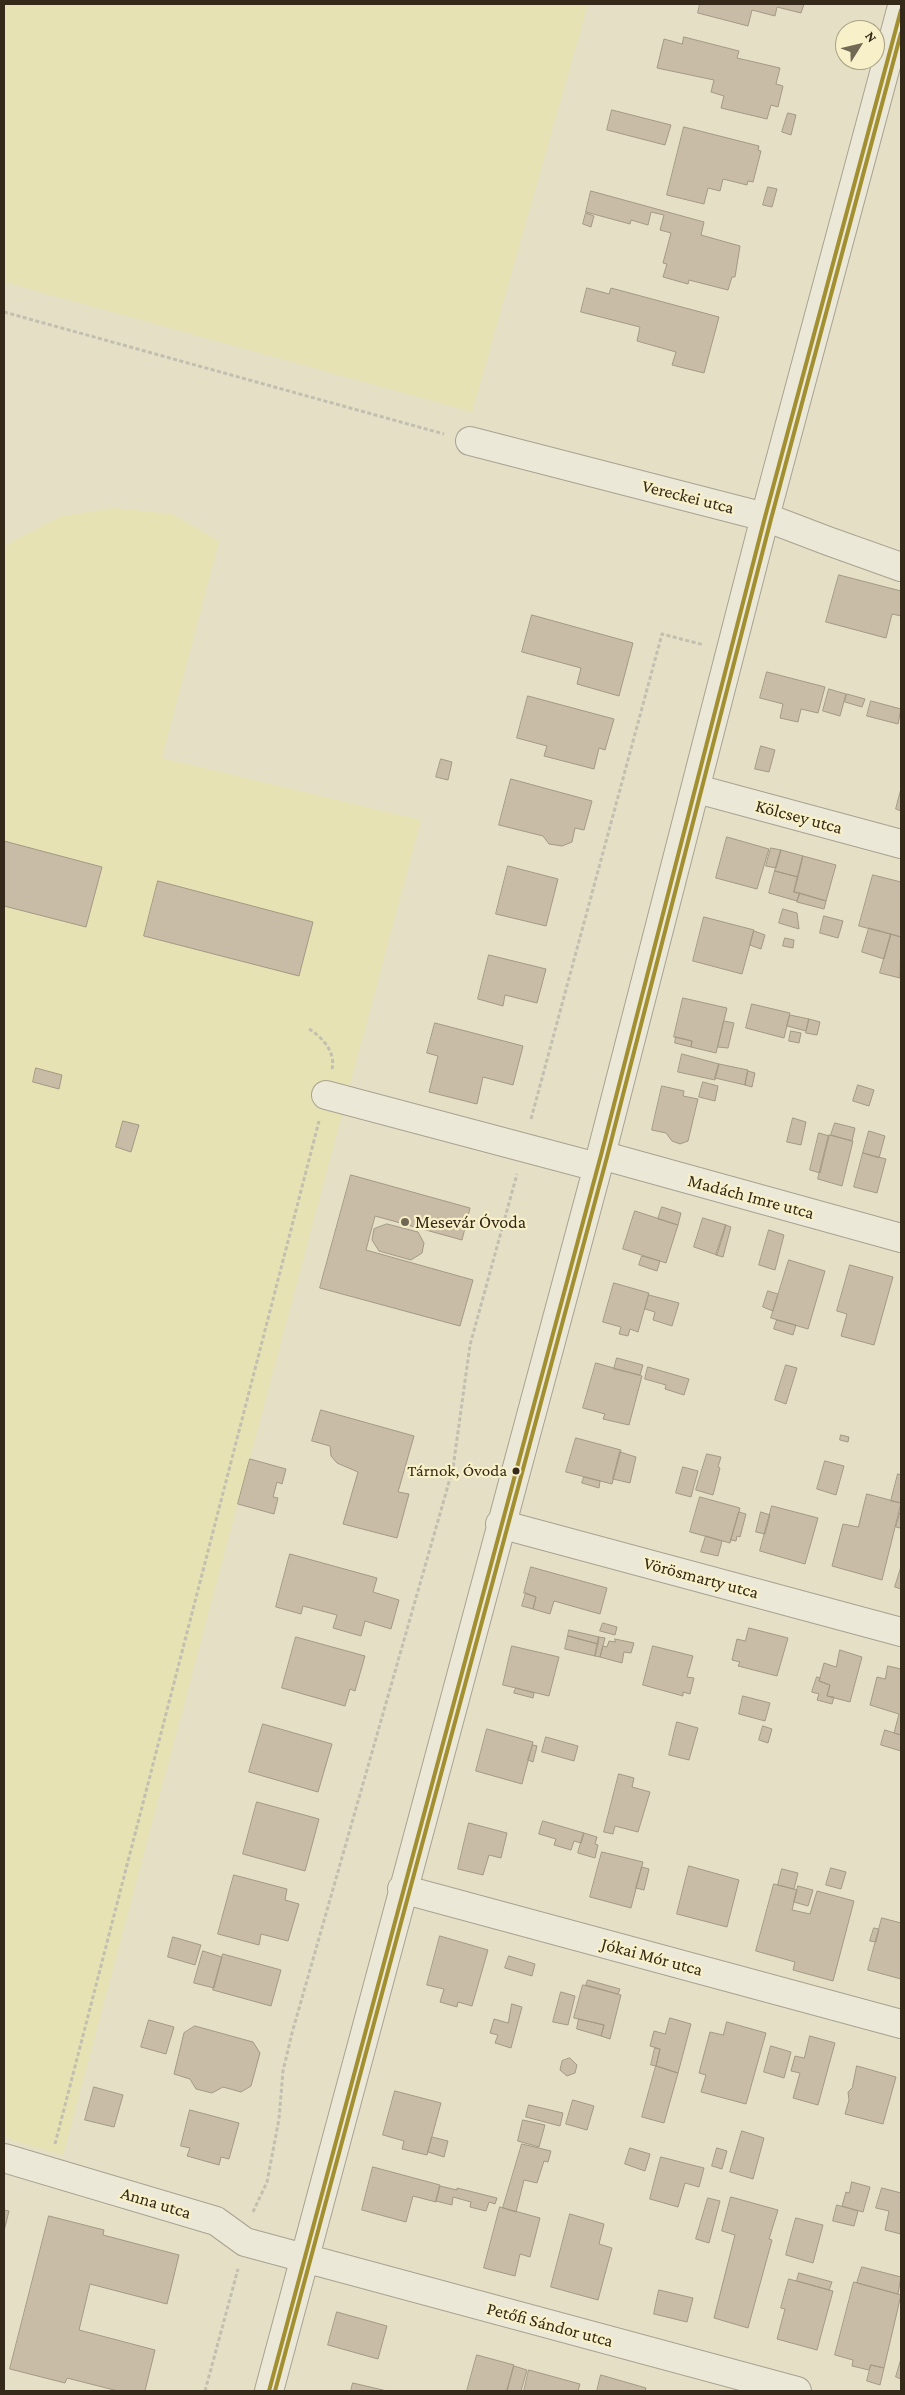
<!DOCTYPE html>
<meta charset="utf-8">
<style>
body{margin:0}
#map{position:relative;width:905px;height:2395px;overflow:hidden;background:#e4dfc5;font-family:"Crimson Pro",serif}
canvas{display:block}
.frame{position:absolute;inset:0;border:5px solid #352a19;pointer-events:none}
.north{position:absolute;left:835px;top:20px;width:50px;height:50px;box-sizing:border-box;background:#f8f0c8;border:1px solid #aaa182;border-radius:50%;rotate:54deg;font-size:14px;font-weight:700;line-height:20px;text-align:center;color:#352a19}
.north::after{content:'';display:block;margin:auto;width:18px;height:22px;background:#726955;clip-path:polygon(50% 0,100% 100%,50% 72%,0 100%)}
</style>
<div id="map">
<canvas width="905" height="2395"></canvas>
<div class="frame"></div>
<div class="north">N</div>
</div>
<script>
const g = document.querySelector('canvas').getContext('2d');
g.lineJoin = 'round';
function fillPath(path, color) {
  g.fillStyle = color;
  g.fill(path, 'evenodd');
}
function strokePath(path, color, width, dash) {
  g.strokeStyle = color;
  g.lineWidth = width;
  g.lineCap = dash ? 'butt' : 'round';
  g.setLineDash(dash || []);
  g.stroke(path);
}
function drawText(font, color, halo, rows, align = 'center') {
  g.font = font + ' "Crimson Pro",serif';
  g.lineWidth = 4.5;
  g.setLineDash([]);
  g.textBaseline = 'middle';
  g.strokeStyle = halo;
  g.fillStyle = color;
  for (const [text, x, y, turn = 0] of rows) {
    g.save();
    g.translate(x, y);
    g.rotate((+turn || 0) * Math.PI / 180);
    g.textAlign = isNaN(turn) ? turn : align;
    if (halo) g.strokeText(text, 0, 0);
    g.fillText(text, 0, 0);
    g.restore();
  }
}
fillPath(new Path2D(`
 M4,4H588L472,412L4,282Z
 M114,508L172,514L219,541L162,758L421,820L63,2155L13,2141L4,2135V546L61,516Z`), '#e6e2b3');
const building = new Path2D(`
 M700,4H804L801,13L777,7L775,16L752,10L748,26L698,13Z
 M684,37L739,51L737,58L780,68L776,84L783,86L778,107L771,105L767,119L721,108L724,96L711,92L714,80L657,68L664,39L682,44Z
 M612,110L671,125L665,145L607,130Z
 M788,113L796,115L791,135L782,132Z
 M684,127L759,146L758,150L761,151L753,182L748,181L747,185L723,179L720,191L708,188L704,204L667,195Z
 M768,187L777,189L772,207L763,205Z
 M591,191L704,222L701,235L740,246L735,277H732L728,290L689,280L688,284L663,277L667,264L663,263L671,233L660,230L664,215L651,212L648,225L631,220L630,224L586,212Z
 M586,213L594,216L591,227L583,224Z
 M587,288L609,294L611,288L719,317L704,373L672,365L676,352L637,341L640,327L581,312Z
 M839,575L901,591V616L892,614L886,638L826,622Z
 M532,615L633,643L619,696L577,684L581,668L522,652Z
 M767,672L825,687L818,713L801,709L798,722L780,718L783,704L760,698Z
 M829,689L846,694L840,716L823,711Z
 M847,694L865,699L862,707L845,702Z
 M528,696L614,719L605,750L599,748L594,769L544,756L547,746L517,738Z
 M871,701L901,709L898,724L867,716Z
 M761,746L775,750L769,772L755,769Z
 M441,759L452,762L448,780L436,777Z
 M511,779L592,801L584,830L575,828L572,842L562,846L549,844L543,836L499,825Z
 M901,789V811L896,809Z
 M727,837L769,849L757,889L716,878Z
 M4,841L102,867L86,927L4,906Z
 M771,848L781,850L776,868L766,866Z
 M781,850L803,856L798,877L775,871Z
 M803,856L836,865L826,901L794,892Z
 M508,866L558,879L546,926L496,914Z
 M775,871L798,877L794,892L800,893L797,901L769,893Z
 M873,875L901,882V937L859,926Z
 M158,881L313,922L299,976L144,936Z
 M800,893L826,901L824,909L797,902Z
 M783,909L797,913L799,929L779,923Z
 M824,916L843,921L838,938L820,933Z
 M704,917L754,930L742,974L693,961Z
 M869,928L891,934L884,959L862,952Z
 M754,931L765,935L761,949L750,945Z
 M891,934L901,937L900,978L880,973Z
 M785,938L794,940L793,948L783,946Z
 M489,955L546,969L537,1003L505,995L503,1006L478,999Z
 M683,998L727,1008L716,1053L691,1047L692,1041L674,1037Z
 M752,1004L790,1013L784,1038L746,1028Z
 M790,1015L809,1019L806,1031L787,1026Z
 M809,1019L820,1022L817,1035L806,1033Z
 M724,1021L734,1023L728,1048L718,1047Z
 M435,1023L523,1046L513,1085L483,1077L477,1104L429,1092L438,1056L427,1053Z
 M791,1031L801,1033L799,1043L789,1041Z
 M676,1037L692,1041L691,1047L675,1043Z
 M682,1054L719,1064L715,1080L678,1072Z
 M719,1064L748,1070L745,1085L715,1078Z
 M36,1068L62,1075L59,1089L33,1082Z
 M748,1071L755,1073L752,1087L745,1085Z
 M703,1082L718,1086L715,1101L699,1097Z
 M858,1085L874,1090L869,1106L853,1101Z
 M662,1086L684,1091L683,1096L698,1099L688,1141L680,1144L672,1141L666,1133L652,1130Z
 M793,1118L806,1122L801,1145L787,1142Z
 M123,1121L139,1125L131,1152L116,1147Z
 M835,1123L855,1128L852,1141L831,1135Z
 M869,1131L885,1136L879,1158L863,1153Z
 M819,1133L829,1136L820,1173L810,1170Z
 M829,1135L853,1141L842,1186L818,1179Z
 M863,1153L886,1159L877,1193L854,1187Z
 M351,1175L470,1208L462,1240L375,1216L366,1250L473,1280L460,1326L320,1288Z
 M662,1207L681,1213L678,1225L658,1219Z
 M635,1211L678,1225L666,1263L623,1249Z
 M703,1218L726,1225L717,1255L694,1247Z
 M387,1224L418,1232L424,1243L422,1253L411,1260L379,1251L372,1240L374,1229Z
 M726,1225L731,1227L723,1257L716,1255Z
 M769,1230L784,1235L775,1270L759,1265Z
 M642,1256L660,1261L657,1271L639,1265Z
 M789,1260L825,1271L808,1329L771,1318Z
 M850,1265L893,1277L874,1345L841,1336L847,1314L837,1311Z
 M614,1283L649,1293L638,1332L630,1329L628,1336L619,1334L621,1327L603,1322Z
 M768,1291L778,1294L773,1311L763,1307Z
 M649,1295L679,1303L672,1326L653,1320L655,1312L645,1309Z
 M777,1320L796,1325L793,1335L774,1329Z
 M617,1358L643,1365L640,1375L614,1369Z
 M596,1363L642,1376L629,1425L603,1419L605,1414L583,1408Z
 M786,1365L797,1368L786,1404L775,1400Z
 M648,1367L689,1379L684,1395L665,1389L666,1385L645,1379Z
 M321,1410L414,1436L398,1492L409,1494L397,1538L343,1524L358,1472L337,1463L331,1456L330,1446L312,1441Z
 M841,1435L849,1437L848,1442L840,1440Z
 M576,1438L621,1450L612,1484L566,1472Z
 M620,1452L636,1457L630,1483L613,1479Z
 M707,1454L721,1457L718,1467L720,1468L713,1495L696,1490Z
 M250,1459L286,1469L282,1484L277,1482L273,1497L278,1498L274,1514L238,1504Z
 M825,1461L844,1466L836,1495L817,1489Z
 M683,1467L698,1471L691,1497L676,1493Z
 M898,1474L901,1475V1503L891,1501Z
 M584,1477L600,1481L599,1488L582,1483Z
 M867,1494L901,1503L882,1580L832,1566L843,1524L858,1527Z
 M700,1497L740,1508L730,1543L690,1532Z
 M772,1506L818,1518L805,1564L760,1551Z
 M901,1509V1525L900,1528L896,1527Z
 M739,1512L746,1514L740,1537L737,1536L736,1541L731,1540Z
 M761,1512L770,1515L765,1534L756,1532Z
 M706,1536L722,1541L718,1556L701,1552Z
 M290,1554L377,1578L373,1592L399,1600L391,1629L365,1621L361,1636L333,1628L337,1615L303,1606L301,1614L276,1607Z
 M531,1567L607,1588L600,1614L554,1601L550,1614L533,1609L536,1597L524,1593Z
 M901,1567V1589L895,1587Z
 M526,1593L536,1597L533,1609L522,1606Z
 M603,1623L617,1627L615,1635L600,1631Z
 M749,1628L788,1638L777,1676L738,1666L740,1662L732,1660L737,1639L745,1641Z
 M569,1630L599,1637L598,1644L568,1636Z
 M568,1636L598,1644L595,1656L565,1649Z
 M296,1637L365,1656L355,1691L350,1689L345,1706L282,1688Z
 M599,1637L605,1638L600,1657L595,1656Z
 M615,1639L634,1643L631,1653L624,1652L622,1663L600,1657L603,1646L607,1647L609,1641L615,1642Z
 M512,1646L559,1657L549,1696L503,1685Z
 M653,1646L693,1656L687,1677L694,1678L690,1694L683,1692V1696L643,1685Z
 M840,1650L862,1657L850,1702L827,1696L830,1685L819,1681L824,1663L836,1667Z
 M888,1666L901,1669V1735L894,1733L899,1714L870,1705L877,1677L885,1679Z
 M817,1677L820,1678L819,1681L830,1685L827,1696L834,1697L832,1704L817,1700L819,1694L812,1692Z
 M516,1688L534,1693L533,1698L514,1693Z
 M743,1696L770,1703L765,1721L739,1714Z
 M677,1722L698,1728L689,1760L669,1755Z
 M263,1724L332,1744L318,1792L249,1772Z
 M763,1726L772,1729L768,1743L759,1740Z
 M487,1729L533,1742L522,1784L476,1771Z
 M885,1730L901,1735V1751L881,1745Z
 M546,1737L578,1746L574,1761L542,1752Z
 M533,1745L537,1746L533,1762L528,1760Z
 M619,1774L634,1778L632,1787L650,1792L638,1832L615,1826L613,1834L604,1832Z
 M257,1802L319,1819L305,1871L243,1854Z
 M543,1821L584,1833L581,1843L574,1841L571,1850L554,1845L556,1839L539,1834Z
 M469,1823L507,1833L501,1858L489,1855L483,1875L458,1869Z
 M584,1833L597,1837L595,1844L598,1845L595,1858L578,1853Z
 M602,1852L643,1862L631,1908L590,1897Z
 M689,1866L739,1880L727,1927L677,1914Z
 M642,1867L649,1869L644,1890L636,1888Z
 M831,1868L846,1872L841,1889L826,1885Z
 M782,1869L798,1873L794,1889L778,1885Z
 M234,1875L287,1889L285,1900L299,1904L288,1941L261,1934L259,1945L218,1934Z
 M774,1884L797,1890L792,1910L810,1914L817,1891L854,1901L833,1981L793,1970L795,1962L756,1951Z
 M798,1886L813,1890L808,1906L794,1902Z
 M882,1918L901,1923V1979L868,1970Z
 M874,1928L879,1929L876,1942L870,1941Z
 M440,1936L488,1950L472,2006L458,2002L457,2007L440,2002L444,1989L427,1985Z
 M173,1937L201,1945L195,1965L168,1957Z
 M203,1951L222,1957L214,1988L194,1983Z
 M223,1954L281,1970L271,2006L213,1990Z
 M509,1956L535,1964L532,1976L505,1968Z
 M588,1980L620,1989L618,1994L586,1985Z
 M583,1985L621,1995L610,2039L601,2036L604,2025L574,2018Z
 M561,1992L575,1996L568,2025L553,2022Z
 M512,2004L522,2007L511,2048L495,2043L498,2035L490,2033L494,2019L508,2023Z
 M670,2018L691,2024L678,2073L656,2066L660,2049L650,2046L654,2031L665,2034Z
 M579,2019L604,2025L601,2036L577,2029Z
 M149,2020L174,2027L166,2054L141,2047Z
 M727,2022L766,2033L746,2104L701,2092L706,2075L699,2073L710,2032L723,2035Z
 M195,2026L253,2042L260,2053L251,2086L241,2092L223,2087L212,2093L196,2089L190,2079L174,2074L184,2033Z
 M810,2036L835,2043L818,2105L793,2098L800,2073L791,2071L795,2056L804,2058Z
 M771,2046L791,2052L784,2078L764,2072Z
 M655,2048L660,2049L656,2066L651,2065Z
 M570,2058L577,2065L575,2073L567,2076L560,2070L562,2061Z
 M656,2066L678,2073L664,2123L642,2117Z
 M857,2066L896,2077L883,2124L845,2114L849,2100L848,2092L852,2088Z
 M94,2087L123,2095L114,2127L85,2120Z
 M395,2091L441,2103L427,2155L402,2149L404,2141L383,2135Z
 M573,2100L594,2106L587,2130L566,2124Z
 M529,2105L563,2113L560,2126L526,2117Z
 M190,2110L239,2123L229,2159L221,2157L219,2165L187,2156L190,2148L181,2146Z
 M523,2120L545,2125L539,2147L518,2141Z
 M742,2131L764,2138L753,2179L730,2172Z
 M432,2137L448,2141L444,2157L428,2152Z
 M522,2144L551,2151L548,2162L544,2161L537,2183L524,2180L516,2212L503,2208Z
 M630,2148L650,2154L645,2171L625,2164Z
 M717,2148L727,2151L722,2169L712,2166Z
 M661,2157L704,2168L699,2187L685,2183L678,2207L650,2199Z
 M373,2167L440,2185L436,2202L413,2196L406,2222L362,2210Z
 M852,2182L870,2187L863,2212L842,2206L846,2192L849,2193Z
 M440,2186L457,2190V2188L497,2198L495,2204L489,2202L486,2211L470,2207L471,2202L453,2197L452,2205L436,2201Z
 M882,2188L901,2193V2234L885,2230L889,2211L876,2208Z
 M731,2197L778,2210L769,2239L772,2240L748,2328L714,2318L735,2235L722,2231Z
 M708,2198L720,2201L709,2243L696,2239Z
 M837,2205L858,2211L854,2226L833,2221Z
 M500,2207L540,2218L530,2257L520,2254L515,2276L484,2268Z
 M4,2210L9,2211L4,2231Z
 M570,2214L604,2224L599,2244L612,2248L598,2300L551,2287Z
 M49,2216L104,2230L103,2235L179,2255L167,2304L90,2284L79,2330L155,2350L145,2391H118L67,2378L65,2383L10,2369Z
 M796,2218L823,2225L813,2263L786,2255Z
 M862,2267L901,2277L898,2294L857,2283Z
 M799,2273L832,2282L829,2290L797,2281Z
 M789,2279L833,2291L817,2350L777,2339L785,2309L781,2308Z
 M854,2282L901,2295L884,2368L871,2365L869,2370L852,2366L853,2360L835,2355Z
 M659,2290L693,2298L687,2322L654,2314Z
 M337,2312L387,2326L378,2359L328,2345Z
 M477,2355L514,2365L507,2391H467Z
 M901,2359V2379L896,2377Z
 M871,2365L884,2368L880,2385L867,2381Z
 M514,2366L527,2370L521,2391H507Z
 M529,2370L580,2384L578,2391H524Z
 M601,2375L646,2388L645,2391H597Z
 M353,2383L387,2391H351Z`);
fillPath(building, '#c8bca6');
strokePath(building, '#a39985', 1);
const minor = new Path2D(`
 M470,441L765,517L828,541L901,567
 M697,789L901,844
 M326,1095L597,1167
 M601,1155L901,1238
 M500,1524L901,1632
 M402,1889L901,2024
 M4,2158L216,2221L245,2242L797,2391
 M269,2391L601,1155L765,517L901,10`);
strokePath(minor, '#a8a290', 30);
strokePath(new Path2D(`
 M4,312L444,434
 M309,1029C322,1037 336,1052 332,1069
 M531,1119L662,634L704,645
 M55,2144L319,1121
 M253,2212L267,2182L279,2119L283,2071L292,2033L453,1468L470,1345L517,1174
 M205,2391L238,2269`), '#c3bfb0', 3, [4, 2.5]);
strokePath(minor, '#ebe8d8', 28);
strokePath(new Path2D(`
 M269,2391L601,1155L765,517L901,10`), '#a28f30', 4);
strokePath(new Path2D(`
 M275,2391L607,1157L771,519L901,33`), '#a28f30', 4);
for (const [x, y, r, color] of [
 [405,1222,5,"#726955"],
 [516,1471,4.5,"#352a19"]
]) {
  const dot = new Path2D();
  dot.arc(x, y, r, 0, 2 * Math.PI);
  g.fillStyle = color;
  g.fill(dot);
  strokePath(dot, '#f8f0c8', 2);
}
drawText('17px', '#352a19', '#f8f0c8', [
 ["Tárnok, Óvoda",507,1471]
], 'right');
drawText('18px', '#352a19', '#f8f0c8', [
 ["Vereckei utca",688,497,14],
 ["Kölcsey utca",799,817,15],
 ["Madách Imre utca",751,1197,15],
 ["Vörösmarty utca",701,1578,15],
 ["Jókai Mór utca",652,1957,15],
 ["Anna utca",156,2203,17],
 ["Petőfi Sándor utca",550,2325,15]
]);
drawText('18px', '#352a19', '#f8f0c8', [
 ["Mesevár Óvoda",415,1222]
], 'left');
</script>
